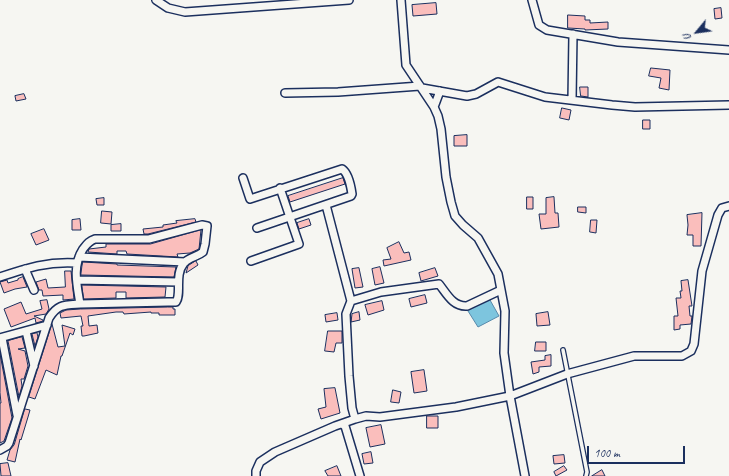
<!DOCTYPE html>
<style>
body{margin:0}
#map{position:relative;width:729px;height:476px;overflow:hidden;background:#f6f6f2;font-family:Caveat,sans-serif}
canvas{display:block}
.north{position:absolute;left:677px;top:12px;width:40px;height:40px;-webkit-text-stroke:3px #f6f6f2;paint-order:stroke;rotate:241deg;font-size:11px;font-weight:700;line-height:16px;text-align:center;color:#1b2f5e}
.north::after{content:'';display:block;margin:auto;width:14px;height:18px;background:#1b2f5e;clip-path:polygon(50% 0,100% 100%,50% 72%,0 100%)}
.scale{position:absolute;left:587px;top:446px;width:98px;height:18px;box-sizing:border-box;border:2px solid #1b2f5e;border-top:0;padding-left:5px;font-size:12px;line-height:14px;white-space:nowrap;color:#1b2f5e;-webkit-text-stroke:3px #f6f6f2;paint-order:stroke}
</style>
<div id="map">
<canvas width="729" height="476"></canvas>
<div class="north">U</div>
<div class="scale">100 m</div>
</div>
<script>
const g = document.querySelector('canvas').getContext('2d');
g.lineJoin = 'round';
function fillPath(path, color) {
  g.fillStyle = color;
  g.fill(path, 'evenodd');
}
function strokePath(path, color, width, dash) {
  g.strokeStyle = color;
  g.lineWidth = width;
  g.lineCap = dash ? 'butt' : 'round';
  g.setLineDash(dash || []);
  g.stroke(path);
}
const water = new Path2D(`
 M490,300L499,316L478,327L468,311Z`);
fillPath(water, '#7dc5de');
strokePath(water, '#5689ab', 1);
const building = new Path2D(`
 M436,3L437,14L413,16L412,5Z
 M721,8L722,18L715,19L714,9Z
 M568,15L585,16V20H590V23L608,22V29L585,30V29L568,28Z
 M651,68L670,70L669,90L659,88L661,78L649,76Z
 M580,87H588V97L581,96Z
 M24,94L26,99L16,101L15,96Z
 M562,108L571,110L569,120L560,118Z
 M643,120H650V129H643Z
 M467,135V146H454V136Z
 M343,178L345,184L290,202L288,196Z
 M527,197H533V209H527Z
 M554,197L555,213H558L559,227L541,229L539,214H546V198Z
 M104,198V205H97L96,199Z
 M578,207H586V213L578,212Z
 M102,211L112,212L111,224L101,223Z
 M702,213L701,246H693V235H687L688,225L687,215Z
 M80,219L81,230H72V220Z
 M195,219L196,222L148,234H144L143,229L163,227V225L177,223L176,221Z
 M309,219L311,225L299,229L297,223Z
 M591,220H597L596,233L590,232Z
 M121,224V231H111V225Z
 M44,229L49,240L36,245L31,234Z
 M201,230L199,249L190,253L177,254L178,257L127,254L126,251H117V254L88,252L89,249L106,247V244H150Z
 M399,242L404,253L409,252L411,260L384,266L383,260L391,259L387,248Z
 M196,261L198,265L186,273L188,266Z
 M83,262L117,264V265L176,267L174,277L81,275Z
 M380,267L384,283L375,285L372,269Z
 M359,268L363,287L355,288L352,269Z
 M435,268L438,276L421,281L419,273Z
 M65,271H71L74,299L63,300V295L43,296L42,290H39L36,282L46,279L48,288L65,287Z
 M23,277L27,287L15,289L4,293L0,282L7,280L8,283L18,280V279Z
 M688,280L692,306H689L690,316H692L691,324L680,325V329L674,330V316H678L676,298H681L680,291H682L681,281Z
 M82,285L166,287L165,297L126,298V292H116V298L84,299Z
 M425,295L427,303L411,307L409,299Z
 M47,300L49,309L46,314L34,316L43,320V321L36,323L35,318L11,327L4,309L21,302L26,314L42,309L40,301Z
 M382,301L384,310L368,315L365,305Z
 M168,307H173V309H175V315H159V313H151V312L124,314L123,312H116L88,316L89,326L97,325L98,333L84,336H82L81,326H83L81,316L61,318L60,313L66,310L80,309Z
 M359,312L360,320L351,322L352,314Z
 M548,312L550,325L537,326L536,314Z
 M337,313L338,320L326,322L325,315Z
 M52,324L58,347L65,346L62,325L75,329L73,335L70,333L62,356H61L57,375L46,370L35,399L29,397Z
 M328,331H342V343H336L334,352L325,351Z
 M37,333L38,337L35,346L32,334Z
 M22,337L25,348L18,349L25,351L28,366L24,379H21L22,386L19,397L8,341Z
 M536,342H546V351H535Z
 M0,354L12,418L4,441L0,443V403H1L0,393Z
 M551,355V366L539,367V372L533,374L531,362L545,360V356Z
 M424,370L427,391L414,393L411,372Z
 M335,388L340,413L321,419L318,409L326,407L324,389Z
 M393,390L401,392L399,403L391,402Z
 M25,409L30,410L28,417L21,440L20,439L15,462L7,460L10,450L14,445Z
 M427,416H438V428H427Z
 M381,425L385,444L370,447L366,428Z
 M371,452L373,463L364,464L362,454Z
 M564,455L565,463L554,464L553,456Z
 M8,463L11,476H1L0,464Z
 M337,466L341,476H328L325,471Z
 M564,466L567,470L556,476L554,472Z
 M602,470L605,476H592Z`);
fillPath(building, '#fabebc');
strokePath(building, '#1b2f5e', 1);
const service = new Path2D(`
 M563,350L587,472L586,476`);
const minor = new Path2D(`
 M156,0L168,8L185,12L349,0
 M401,0L406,65L434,107L438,116L441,129L446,177L451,202L455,216L463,225L478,238L498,274L505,311L504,353L510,396L525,476
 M532,0L539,25L547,30L618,42L729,50
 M422,88L467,96L476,94L498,82L545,97L612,105L635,107L729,105
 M285,93L338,92L420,86
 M572,100L573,34
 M434,107L440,91
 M243,178L250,199L342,169C348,173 351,187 352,194L351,196L257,228
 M326,205L351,301
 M79,257L185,262
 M251,261L299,244L280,188
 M25,269L34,290
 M0,277C27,268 48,261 77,263
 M77,280L178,282
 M501,290L467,306C453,307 447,294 439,284L381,292L351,301L346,314L349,376L352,408L355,419L366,416L380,417L456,407L510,396L567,374L634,356H682L691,351L694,344L702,271L718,215L722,208L729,206
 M26,331L34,366
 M0,338L47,325
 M2,338L17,415
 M342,424L345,426L360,476
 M0,450L7,446L9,443L49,318C58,304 64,305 80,304L168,302H176C182,294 174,275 184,263C189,257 197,257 203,252L205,244L207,226L202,225L149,239H95C89,241 87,244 83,249C72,266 77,285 80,304
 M256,476V471L260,462L275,452L335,426L355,419`);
strokePath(service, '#1b2f5e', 6);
strokePath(minor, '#1b2f5e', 10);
strokePath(service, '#f6f6f2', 3.5);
strokePath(minor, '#f6f6f2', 7);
</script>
